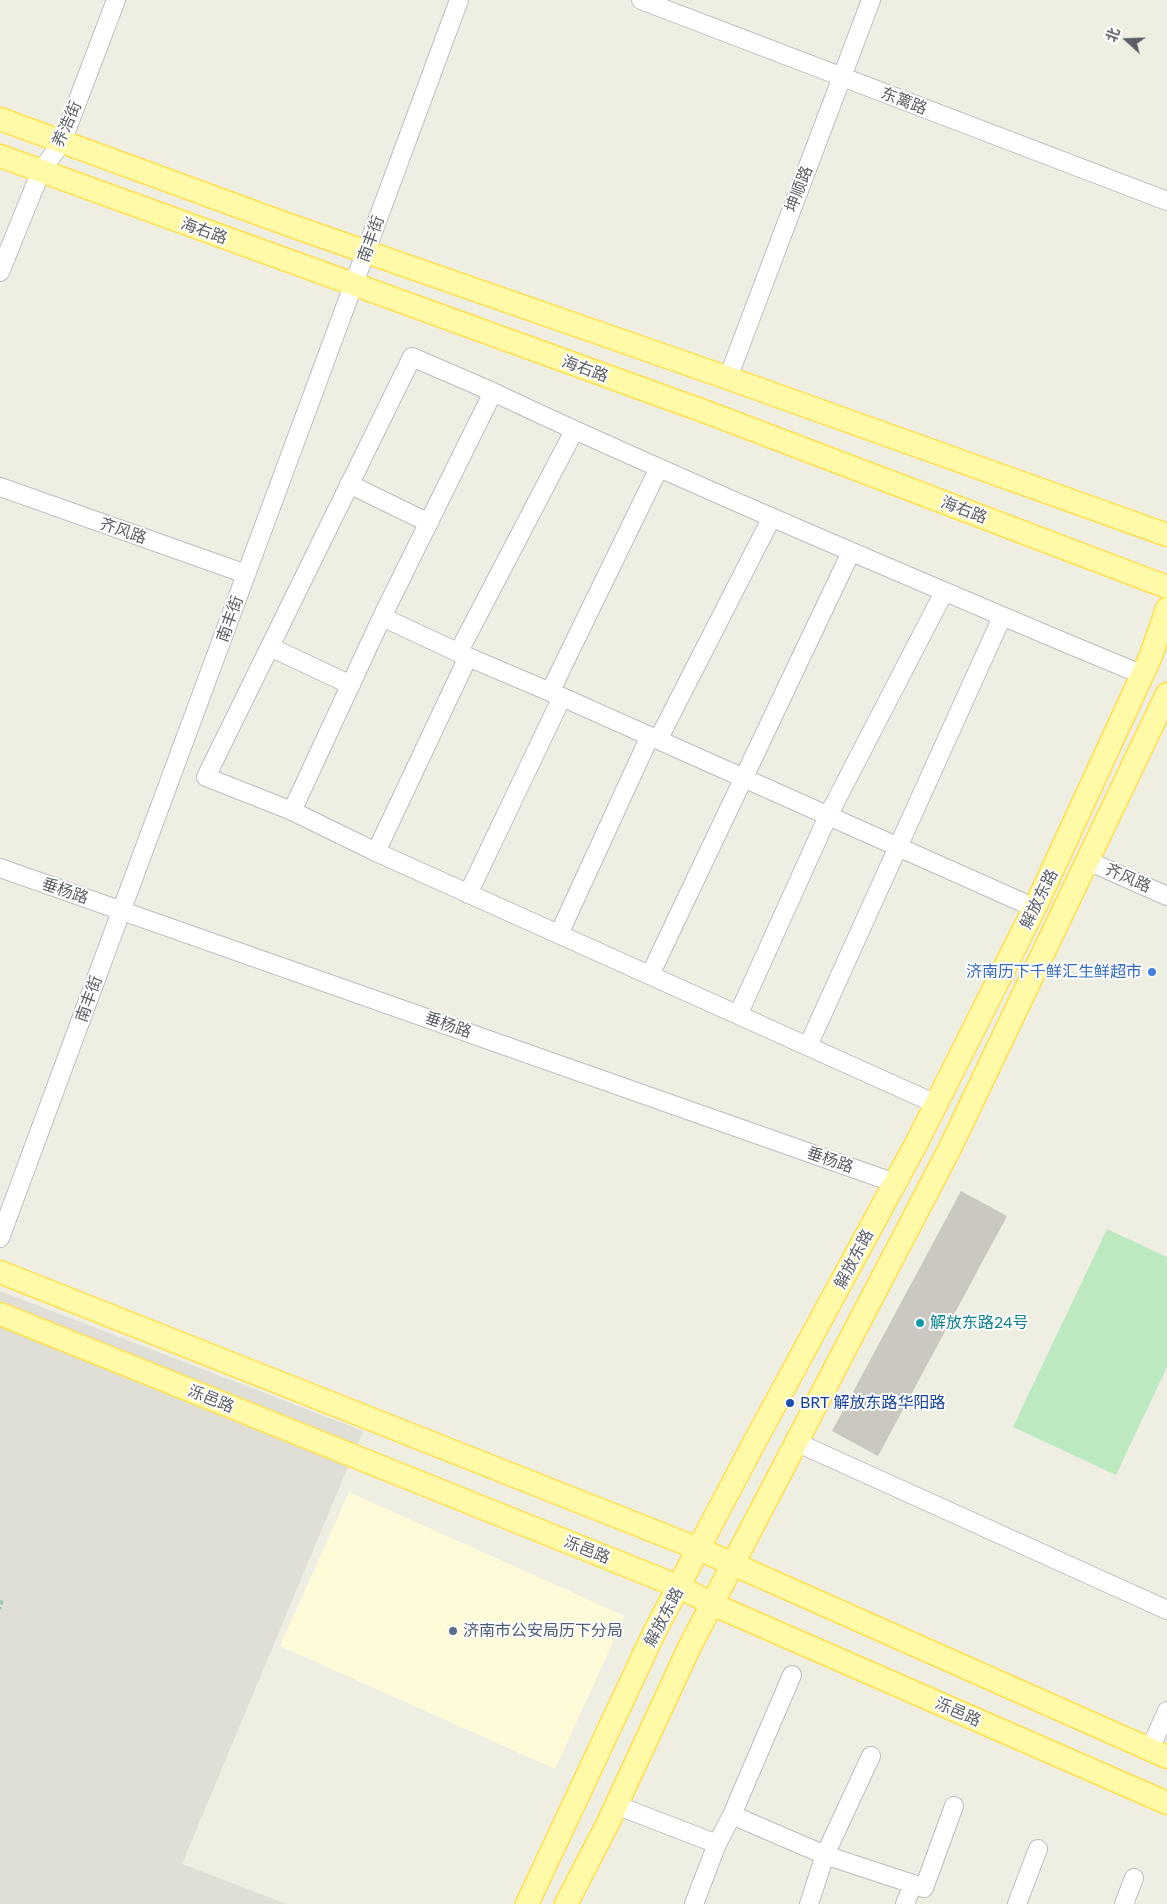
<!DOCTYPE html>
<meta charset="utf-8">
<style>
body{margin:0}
#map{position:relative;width:1167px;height:1904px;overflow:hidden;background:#efeee3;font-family:Lato,"Noto Sans SC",sans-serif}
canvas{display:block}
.north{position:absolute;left:1102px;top:15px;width:50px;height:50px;-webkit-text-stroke:4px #fff;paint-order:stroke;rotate:290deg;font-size:14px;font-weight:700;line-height:20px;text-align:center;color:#5b5f65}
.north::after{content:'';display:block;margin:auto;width:18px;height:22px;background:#5b5f65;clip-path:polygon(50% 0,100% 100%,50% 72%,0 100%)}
</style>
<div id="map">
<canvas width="1167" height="1904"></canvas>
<div class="north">北</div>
</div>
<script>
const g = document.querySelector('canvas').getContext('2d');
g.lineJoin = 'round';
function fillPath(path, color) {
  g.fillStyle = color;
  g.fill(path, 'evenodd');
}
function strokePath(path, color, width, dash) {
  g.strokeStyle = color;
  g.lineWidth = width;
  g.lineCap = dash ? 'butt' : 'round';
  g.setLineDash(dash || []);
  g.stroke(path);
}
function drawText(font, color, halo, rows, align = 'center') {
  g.font = font + ' Lato,"Noto Sans SC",sans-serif';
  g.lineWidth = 4;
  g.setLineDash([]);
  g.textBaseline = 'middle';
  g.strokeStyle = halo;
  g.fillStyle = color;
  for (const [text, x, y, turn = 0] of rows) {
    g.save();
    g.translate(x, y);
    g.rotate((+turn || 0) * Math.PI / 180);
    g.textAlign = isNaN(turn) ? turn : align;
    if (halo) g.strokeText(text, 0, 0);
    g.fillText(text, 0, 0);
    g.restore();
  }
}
fillPath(new Path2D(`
 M349,1492L625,1616L555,1769L280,1646Z`), '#fffad8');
fillPath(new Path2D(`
 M0,1291L363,1431L182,1864L287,1904H0Z`), '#e0dfd7');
fillPath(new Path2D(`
 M1107,1229L1167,1257V1367L1116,1475L1013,1427Z`), '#bde9c1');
fillPath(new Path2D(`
 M961,1191L1007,1216L878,1456L832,1431Z`), '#cac8c0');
const minor = new Path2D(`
 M641,0L1167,201
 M0,272L41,171L62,142L116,0
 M728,378L871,0
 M493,392C585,436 679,477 773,518C896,571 1019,624 1143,675
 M349,484L429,523
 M0,487L246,574
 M382,617L292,811L206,777L412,357L493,392L382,617L468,657L562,697L1035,908
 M270,647L351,685
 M458,653L574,431
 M550,692L659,468
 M658,740L772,517
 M292,811L376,852L936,1104
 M376,852L468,657
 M1088,861L1167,896
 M0,868L895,1183
 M468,894L562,697
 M559,934L650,736
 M650,975L851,552
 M738,1015L828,816L944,592
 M808,1046L1002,617
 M0,1238L459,0
 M798,1443L1167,1610
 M1150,1749L1167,1711
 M616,1805L717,1844L732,1815L792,1675
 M732,1815L825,1855L871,1756
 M913,1884L924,1888L954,1806
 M694,1904L717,1844
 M809,1904L825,1855L913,1884L905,1904
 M1017,1904L1038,1849
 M1124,1904L1134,1878`);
const major = new Path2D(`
 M0,119L292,226L728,378L1167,535
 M0,156L709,413L1167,587
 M0,1272L699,1549L1167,1757
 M0,1314L680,1587L712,1604L1167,1803
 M527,1904L655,1631L754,1443L916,1144L1038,901L1150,658L1167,609
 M566,1904L608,1823L689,1648L949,1150L1167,694`);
strokePath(minor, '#bbbdc3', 20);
strokePath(major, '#ffdf4c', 25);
strokePath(new Path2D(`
 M0,1601L2,1602L0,1609`), '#95cbaa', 3, [5, 2.5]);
strokePath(minor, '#fff', 18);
strokePath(major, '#fffaa8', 22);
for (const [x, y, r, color] of [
 [1152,972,5,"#3f7fe0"],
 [920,1323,5,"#0f9aa8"],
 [790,1403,5,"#1a4fb4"],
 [453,1631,5,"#5c6f8a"]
]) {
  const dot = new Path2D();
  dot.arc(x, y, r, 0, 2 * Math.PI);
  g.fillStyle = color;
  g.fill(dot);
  strokePath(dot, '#fff', 2);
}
drawText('16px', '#5b5f65', '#fff', [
 ["东篱路",904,101,21],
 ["养浩街",67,124,-66],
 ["坤顺路",799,189,-69],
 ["海右路",204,231,20],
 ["南丰街",371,239,-70],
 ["海右路",585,369,20],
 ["海右路",964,510,21],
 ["齐风路",123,531,19],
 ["南丰街",230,619,-70],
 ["齐风路",1128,878,24],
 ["垂杨路",65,891,19],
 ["解放东路",1039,899,-64],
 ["南丰街",89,999,-70],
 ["垂杨路",448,1025,19],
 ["垂杨路",830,1160,19],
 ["解放东路",854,1259,-62],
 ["泺邑路",211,1399,22],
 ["泺邑路",587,1550,22],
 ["解放东路",664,1617,-62],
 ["泺邑路",958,1712,24]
]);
drawText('16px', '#366cbe', '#fff', [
 ["济南历下千鲜汇生鲜超市",1142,972]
], 'right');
drawText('16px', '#0d838f', '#fff', [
 ["解放东路24号",930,1323]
], 'left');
drawText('16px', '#164399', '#fff', [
 ["BRT 解放东路华阳路",800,1403]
], 'left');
drawText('16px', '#4e5e75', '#fff', [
 ["济南市公安局历下分局",463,1631]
], 'left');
</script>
